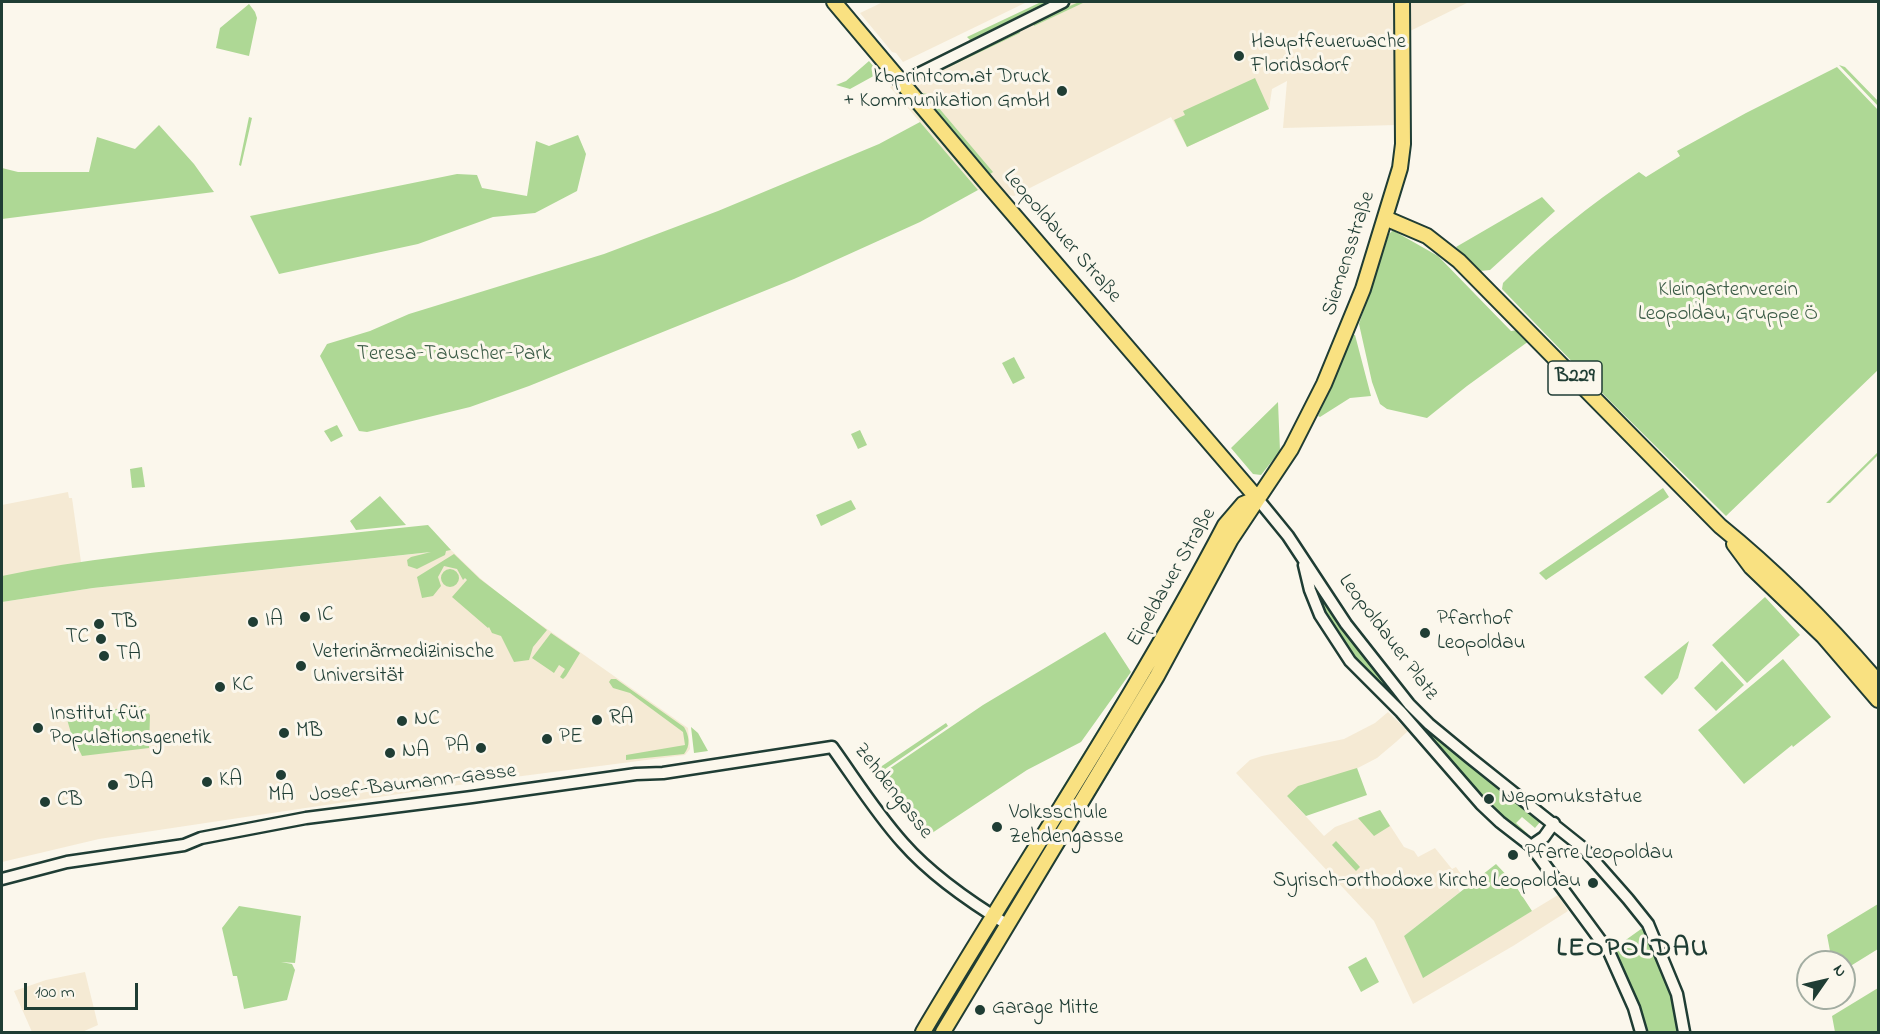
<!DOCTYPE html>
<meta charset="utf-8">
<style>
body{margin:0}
#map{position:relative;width:1880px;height:1034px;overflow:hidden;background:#fbf7ec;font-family:"Indie Flower",sans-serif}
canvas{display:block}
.frame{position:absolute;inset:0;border:3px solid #1f3d34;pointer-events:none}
.north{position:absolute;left:1796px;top:950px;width:60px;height:60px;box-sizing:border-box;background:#fbf7ec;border:2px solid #a3ada2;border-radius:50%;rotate:56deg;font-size:16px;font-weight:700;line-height:24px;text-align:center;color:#1f3d34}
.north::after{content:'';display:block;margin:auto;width:21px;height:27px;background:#1f3d34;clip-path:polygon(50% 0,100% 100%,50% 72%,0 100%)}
.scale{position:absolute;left:24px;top:983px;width:114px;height:27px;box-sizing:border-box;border:3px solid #1f3d34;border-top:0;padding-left:8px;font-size:18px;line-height:21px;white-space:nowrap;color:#1f3d34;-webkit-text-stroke:4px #fbf7ec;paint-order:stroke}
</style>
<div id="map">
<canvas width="1880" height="1034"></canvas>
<div class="frame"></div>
<div class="north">N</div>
<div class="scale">100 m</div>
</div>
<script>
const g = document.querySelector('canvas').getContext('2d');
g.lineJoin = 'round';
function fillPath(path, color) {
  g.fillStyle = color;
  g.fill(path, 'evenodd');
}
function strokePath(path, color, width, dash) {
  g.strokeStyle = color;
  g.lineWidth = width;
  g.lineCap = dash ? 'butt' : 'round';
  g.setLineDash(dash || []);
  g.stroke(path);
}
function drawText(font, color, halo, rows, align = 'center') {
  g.font = font + ' "Indie Flower",sans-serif';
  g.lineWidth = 6;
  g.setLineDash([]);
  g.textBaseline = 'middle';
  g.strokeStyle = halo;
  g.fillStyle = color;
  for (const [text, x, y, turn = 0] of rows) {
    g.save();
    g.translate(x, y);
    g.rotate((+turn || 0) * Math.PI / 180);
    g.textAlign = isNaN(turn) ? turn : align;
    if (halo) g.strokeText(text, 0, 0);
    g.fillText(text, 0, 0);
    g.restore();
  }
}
fillPath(new Path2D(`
 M883,2H1027L903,62L896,53L892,52L860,13Z
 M1062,2H1469L1402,35L1397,125L1283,128L1287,81L1272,89L1269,109L1187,147L1171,117L1014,196L978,190L890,87Z
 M68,492L69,498H72L81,562L2,577V505Z
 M451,550L480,578L513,605L688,728L690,749L685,755L499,779L99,839L2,862V602L93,588Z
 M1388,712L1408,731L1396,742L1377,758L1354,770L1287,796L1324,836L1335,827L1380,810L1404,847L1414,851L1418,857L1435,848L1452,869L1456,867L1461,874L1453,881L1460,892L1404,936L1423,977L1558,895L1568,911L1513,946L1413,1004L1374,921L1236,773L1250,760L1262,756L1344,739L1375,723Z
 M85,972L98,1025L82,1032H32L14,991L46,980Z`), '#f5ead4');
fillPath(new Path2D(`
 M1041,2H1052L971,41L967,37Z
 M1079,2H1085L1034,26L1032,22Z
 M249,4L255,12L257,18L249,56L216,48L220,28Z
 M1019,30L1020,33L949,67L948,65Z
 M869,61L879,73L850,89L836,85L846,81Z
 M1839,65L1845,67L1878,101V106Z
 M1837,67L1878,110V370L1726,516L1610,401L1502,289L1503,283C1544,241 1590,205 1639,172L1646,177L1680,156L1677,151L1746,113Z
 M1255,78L1269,109L1187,147L1174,120L1185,115L1183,111Z
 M922,93L927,94L993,172L990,174Z
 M910,102L980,185L978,187L908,104Z
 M249,117L252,118L241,166L239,165Z
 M920,122L978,190L920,222L794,279L529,386L470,407L367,432L359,431L320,356L327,344L370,331L409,314L604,254L718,211L879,144Z
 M159,125L194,164L214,192L2,219V168L18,172H89L97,137L135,149Z
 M578,135L586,154L577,191L535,213L493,217L418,244L279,274L250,216L457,174L477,175L482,188L527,196L536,141L549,146Z
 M1542,197L1555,211L1490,270L1480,271L1456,247Z
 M1392,231H1394L1438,256L1511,331L1518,330L1529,341L1467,386L1427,418L1387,409L1380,404L1372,382L1359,324L1389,234Z
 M1353,335H1355L1371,396L1350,398L1320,417L1318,416Z
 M1014,357L1025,378L1013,384L1002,363Z
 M1278,402L1280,451L1261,475L1253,474L1231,448Z
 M337,425L343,436L331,442L324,431Z
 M860,430L867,445L858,449L851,434Z
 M1878,452V455L1830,503H1826Z
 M142,467L145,487L132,488L130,469Z
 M1663,488L1669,497L1546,580L1539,573Z
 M380,496L406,525L356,530L350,521Z
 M851,500L856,509L821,526L816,515Z
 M428,525L451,550L446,551L445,555L417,569L408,566L407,560L411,557L431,552L93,588L2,602V576C82,559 165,551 246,543C307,538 367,531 428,525Z
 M454,554L480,579L547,630L533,647L529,660L514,662L501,636L492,633L489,627L488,628L452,597L467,580L465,578L463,580L457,569L444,566L438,577L441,586L433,596L422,598L417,577Z
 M441 578a9 9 0 1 1 18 0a9 9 0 1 1-18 0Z
 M1313,584L1380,677L1407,709L1540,822L1535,828L1522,817L1516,823L1528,834L1527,836L1496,812L1364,674L1325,619Z
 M1765,597L1800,635L1747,683L1712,645Z
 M1105,632L1131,672L1081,742L1027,770L926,837L883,773L983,705Z
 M551,633L580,653L566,676L563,679L560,677L565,669L559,665L554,673L532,658Z
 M1689,641L1678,678L1662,695L1644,677Z
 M1783,659L1831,717L1793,747L1792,745L1744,784L1698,730Z
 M1722,661L1744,685L1716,711L1694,688Z
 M611,679H616L684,727C689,735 691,746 684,754L626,760V755L685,745L683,732L630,693L613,688L609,682Z
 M1138,688L1142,691L1011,909L1007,906Z
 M1121,692L1122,693L1056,804L1054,801Z
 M1152,696L1153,700L1037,892L1035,891Z
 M137,706L143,707L150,715L149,748L82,756L71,733L66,716Z
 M946,723L948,726L875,776L873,772Z
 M691,727L698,733L708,751L694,753Z
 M1357,768L1367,795L1306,816L1287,796L1298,786Z
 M1052,805L1053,808L998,900L997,896Z
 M1380,810L1390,826L1374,836L1358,818Z
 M1336,841L1360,867L1356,871L1332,845Z
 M1496,864L1513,882L1532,911L1423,978L1404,936Z
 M1878,904V949L1844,970V962H1832L1827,935Z
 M239,906L301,916L295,963L281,962L292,964L295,970L287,1000L244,1009L237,976H233L222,928Z
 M1648,924L1677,994L1684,1032H1641L1609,952Z
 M990,934H992L937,1032H931Z
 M1002,947H1004L952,1032H949Z
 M1366,957L1379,982L1361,992L1348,967Z
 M1878,988V1032H1835L1832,1016Z`), '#aed895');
const minor = new Path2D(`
 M902,82L1063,2
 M1257,498L1288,536L1346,624L1409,704L1429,724L1469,757L1583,848L1628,899L1648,924L1677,994L1684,1032
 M1304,565L1310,590L1320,615L1350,661L1401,712L1481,804L1500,822L1531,846L1609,952L1634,1008L1641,1032
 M1531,846L1544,837L1554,823
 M2,879L67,862L184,845L201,838L306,818L472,797L636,774L663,773L832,747C855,779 876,813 903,843C932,876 970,902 1008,925`);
const major = new Path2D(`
 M834,2L989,186L1257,498
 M1385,218L1427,236L1459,261L1720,526C1778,573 1830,626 1878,682
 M1734,544L1751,567L1823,636L1878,700
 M923,1032C1023,863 1134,699 1225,525L1243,504L1255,499
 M943,1032L1157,676L1231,539L1291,449L1324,384L1363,289L1400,168L1403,144L1402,2`);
strokePath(minor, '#1f3d34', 15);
strokePath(major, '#1f3d34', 18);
strokePath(minor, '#fbf7ec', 10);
strokePath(major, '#f9e181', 14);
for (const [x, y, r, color] of [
 [1239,56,6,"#1f3d34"],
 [1062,91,6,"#1f3d34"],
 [305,617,6,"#1f3d34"],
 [253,622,6,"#1f3d34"],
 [99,624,6,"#1f3d34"],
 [1425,633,6,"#1f3d34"],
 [101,639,6,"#1f3d34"],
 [104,656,6,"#1f3d34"],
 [301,666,6,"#1f3d34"],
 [220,687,6,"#1f3d34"],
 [597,720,6,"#1f3d34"],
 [402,721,6,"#1f3d34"],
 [38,728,6,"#1f3d34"],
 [284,733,6,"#1f3d34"],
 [547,739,6,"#1f3d34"],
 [481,748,6,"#1f3d34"],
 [390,753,6,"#1f3d34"],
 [281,775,6,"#1f3d34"],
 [207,782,6,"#1f3d34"],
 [113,785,6,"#1f3d34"],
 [1489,799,6,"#1f3d34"],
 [45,802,6,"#1f3d34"],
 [997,827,6,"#1f3d34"],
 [1513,855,6,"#1f3d34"],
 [1593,883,6,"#1f3d34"],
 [980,1010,6,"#1f3d34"]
]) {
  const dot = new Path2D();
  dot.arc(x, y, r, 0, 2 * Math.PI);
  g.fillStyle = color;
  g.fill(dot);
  strokePath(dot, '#fbf7ec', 2);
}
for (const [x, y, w] of [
 [1575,378,54]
]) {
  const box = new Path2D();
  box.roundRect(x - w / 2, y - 17, w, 34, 4.5);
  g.fillStyle = '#fbf7ec';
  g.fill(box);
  strokePath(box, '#1f3d34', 1.5);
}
drawText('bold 20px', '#1f3d34', null, [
 ["B229",1575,378]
]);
drawText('21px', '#1f3d34', '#fbf7ec', [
 ["Hauptfeuerwache",1251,44],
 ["Floridsdorf",1251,68],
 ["kbprintcom.at Druck",1050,79,"right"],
 ["+ Kommunikation GmbH",1050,103,"right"],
 ["IC",317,617],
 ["Pfarrhof",1437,621],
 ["Leopoldau",1437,645],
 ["IA",265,622],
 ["TB",111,624],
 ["TC",89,639,"right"],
 ["Veterinärmedizinische",313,654],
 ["Universität",313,678],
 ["TA",116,656],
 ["KC",232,687],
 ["Institut für",50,716],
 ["Populationsgenetik",50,740],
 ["RA",609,720],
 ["NC",414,721],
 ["MB",296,733],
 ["PE",559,739],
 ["PA",469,748,"right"],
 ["NA",402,753],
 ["KA",219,782],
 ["DA",125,785],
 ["MA",281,797,"center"],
 ["Nepomukstatue",1501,799],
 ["CB",57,802],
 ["Volksschule",1009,815],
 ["Zehdengasse",1009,839],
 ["Pfarre Leopoldau",1525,855],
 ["Syrisch-orthodoxe Kirche Leopoldau",1581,883,"right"],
 ["Garage Mitte",992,1010]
], 'left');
drawText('21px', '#1f3d34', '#fbf7ec', [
 ["Leopoldauer Straße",1061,237,49],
 ["Siemensstraße",1350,254,-72],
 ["Eipeldauer Straße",1173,578,-60],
 ["Leopoldauer Platz",1387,638,53],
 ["Josef-Baumann-Gasse",413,785,-7],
 ["Zehdengasse",892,792,52]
]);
drawText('21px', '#3c5c47', '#fbf7ec', [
 ["Kleingartenverein",1728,292],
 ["Leopoldau, Gruppe Ö",1728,316],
 ["Teresa-Tauscher-Park",454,356]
]);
g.letterSpacing = '1.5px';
drawText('bold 27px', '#1f3d34', '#fbf7ec', [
 ["LEOPOLDAU",1633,951]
]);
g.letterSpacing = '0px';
</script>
